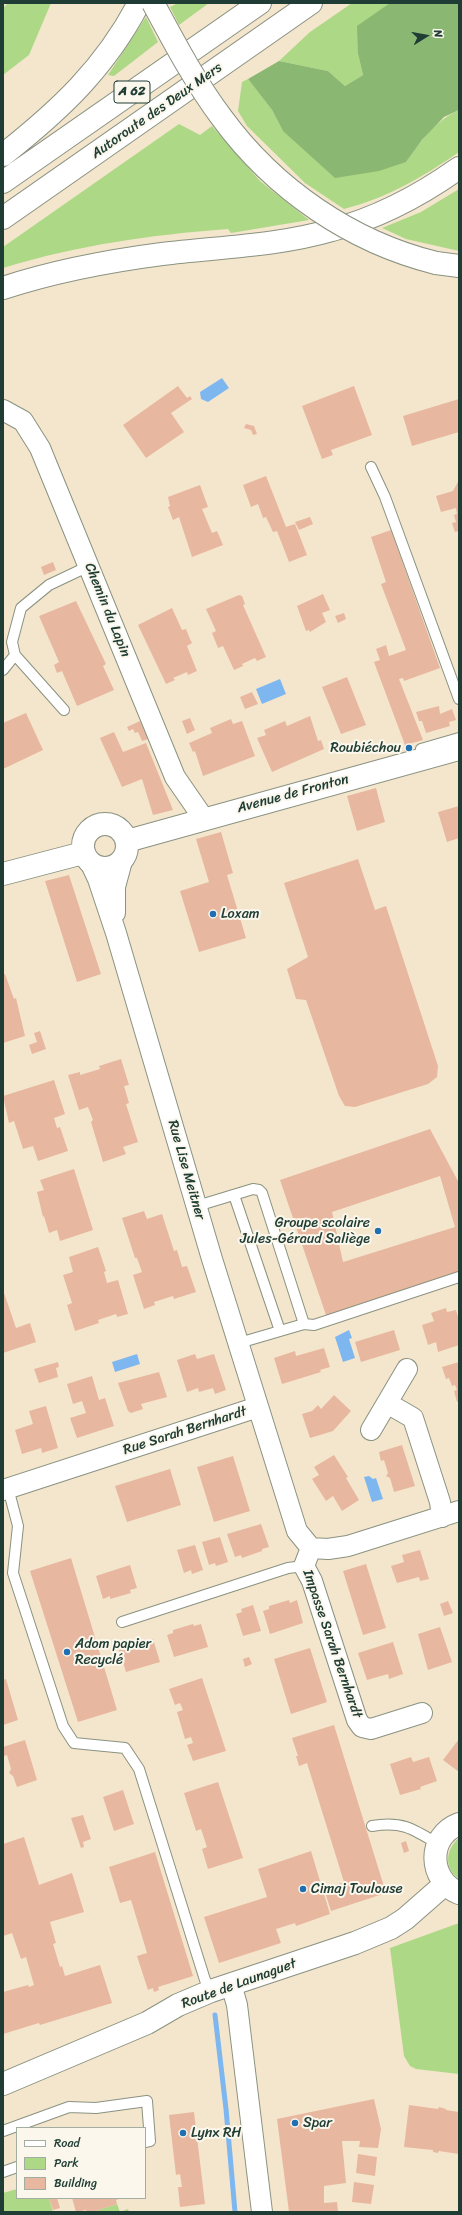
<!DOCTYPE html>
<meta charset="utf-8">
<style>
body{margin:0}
#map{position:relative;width:462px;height:2215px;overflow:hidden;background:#f4e6cd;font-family:Sriracha,sans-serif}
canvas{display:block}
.frame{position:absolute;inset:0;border:4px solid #1f3d34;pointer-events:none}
.legend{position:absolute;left:16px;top:2127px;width:130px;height:72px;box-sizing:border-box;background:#fbf7ec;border:1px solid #a3ada2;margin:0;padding:5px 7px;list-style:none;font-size:12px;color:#1f3d34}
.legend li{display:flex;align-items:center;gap:8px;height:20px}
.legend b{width:20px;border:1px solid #a3ada2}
.north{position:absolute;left:406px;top:16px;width:40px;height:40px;-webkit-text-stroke:3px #fbf7ec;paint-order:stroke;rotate:79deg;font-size:11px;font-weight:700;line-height:16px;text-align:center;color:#1f3d34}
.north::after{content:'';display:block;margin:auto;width:14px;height:18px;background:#1f3d34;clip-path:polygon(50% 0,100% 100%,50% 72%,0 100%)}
</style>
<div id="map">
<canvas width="462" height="2215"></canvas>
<div class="frame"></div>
<ul class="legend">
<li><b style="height:5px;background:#fff"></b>Road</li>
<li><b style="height:11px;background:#add885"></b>Park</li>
<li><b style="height:11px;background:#e8b79f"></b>Building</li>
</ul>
<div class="north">N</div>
</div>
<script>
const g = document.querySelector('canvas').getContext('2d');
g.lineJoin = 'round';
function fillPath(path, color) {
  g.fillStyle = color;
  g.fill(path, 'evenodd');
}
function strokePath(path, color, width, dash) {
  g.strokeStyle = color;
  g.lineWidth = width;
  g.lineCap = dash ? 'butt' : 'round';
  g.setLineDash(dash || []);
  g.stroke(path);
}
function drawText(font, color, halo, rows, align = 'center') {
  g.font = font + ' Sriracha,sans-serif';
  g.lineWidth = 4;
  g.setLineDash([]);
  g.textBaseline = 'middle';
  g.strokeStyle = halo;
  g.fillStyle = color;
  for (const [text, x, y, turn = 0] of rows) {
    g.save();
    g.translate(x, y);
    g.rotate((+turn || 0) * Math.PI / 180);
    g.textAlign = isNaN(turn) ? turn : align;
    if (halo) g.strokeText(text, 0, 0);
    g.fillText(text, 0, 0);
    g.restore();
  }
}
fillPath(new Path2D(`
 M8,3H51L29,55L3,75V8Z
 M178,3H209L179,25L170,7Z
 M352,3H390L383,9L358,54L363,75L345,86L328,71L279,61L310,32Z
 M146,17L158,42L114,76L108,75Z
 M248,79L272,110L283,131L406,162C421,141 435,121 459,110V152C423,177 387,198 344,209L305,183L247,126L238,111L242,82Z
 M179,124L200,135L212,126L260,181L309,220L231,233L228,229C149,235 79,245 3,268V247Z
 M459,189V251L406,239L382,228L421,212Z
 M459,1838V1879C444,1868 445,1850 459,1838Z
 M459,1923V2074L416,2069L410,2066L404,2056L390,1948Z
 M17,2189V2198H49L53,2212H3V2193Z
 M117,2204L120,2212L128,2209L129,2212H93Z`), '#add885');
fillPath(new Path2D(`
 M390,3H459V110L444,117L422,140L406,162L379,171L335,178L283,131L272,110L248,79L279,61L328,71L345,86L363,75L358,54L357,26Z`), '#8ab872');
fillPath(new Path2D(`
 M222,378L229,388L208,402L201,399L200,392Z
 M280,679L286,694L262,704L256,689Z
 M349,1330L352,1338L349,1339L355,1358L343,1362L335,1337Z
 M137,1354L140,1364L115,1372L112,1362Z
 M369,1476L373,1479L376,1478L383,1499L372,1502L364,1477Z`), '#7eb7ef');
strokePath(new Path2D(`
 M215,2015L226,2109L235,2212`), '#7eb7ef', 5);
fillPath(new Path2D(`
 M178,386L187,398L190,396L192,399L171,413L184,432L146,458L123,425Z
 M354,386L372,435L331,450L333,455L322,459L302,406Z
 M459,399V432L412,446L403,416Z
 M246,424L254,426L257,434L253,435L251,430L244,428Z
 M266,476L286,527L295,524L307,555L289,562L277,531L273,532L266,517L263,518L258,504L251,507L243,485Z
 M459,480V531L455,532L452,523L456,522L454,515L457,514L456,508L441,512L436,496L453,491Z
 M200,485L208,507L202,509L212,533L217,531L223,545L192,557L179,517L173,520L168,507L170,506L168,497Z
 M310,517L313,524L299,530L295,522Z
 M391,530L440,668L404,681L403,678L399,679L423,740L405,745L374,662L380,660L376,649L386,645L389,656L406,650L381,584L386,582L371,537Z
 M53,562L56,570L44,575L41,567Z
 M323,594L330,610L322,613L326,622L310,632L309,630L306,631L297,606Z
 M239,595L242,596L245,604L243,605L266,657L257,661L255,658L242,664L243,666L234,670L223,646L218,648L212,633L216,631L206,609Z
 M76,601L106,664L103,666L114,690L77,706L62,671L57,673L54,665L59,662L39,616Z
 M172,608L182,630L186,629L190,639L192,643L187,646L197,671L188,675L187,672L173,678L175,680L166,684L138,625Z
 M344,613L346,619L338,623L335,616Z
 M347,677L366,725L341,734L322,687Z
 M252,692L258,704L245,709L240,697Z
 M439,706L440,714L452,709L456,720L449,722L450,726L426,733L422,721H419L416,712Z
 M26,713L43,750L3,769V723Z
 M310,716L318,741L321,740L324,749L272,772L257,738L266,735L264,730L285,721L287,726Z
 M190,718L195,730L187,734L182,721Z
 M231,719L233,724L242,721L255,756L203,776L195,751L193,752L189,743L212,733L210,728Z
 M140,721L148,739L142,741L138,732L135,733L133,729L129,731L127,727Z
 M114,732L123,752L146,743L173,810L153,815L142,779L122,787L100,738Z
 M376,788L385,822L357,831L347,796Z
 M459,806V838L447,842L438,812Z
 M221,832L233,873L227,875L246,938L199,952L180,891L209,882L196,839Z
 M358,859L375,910L386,906L438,1066L437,1077L428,1084L355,1107L345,1106L339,1096L306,1000L296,999L287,969L308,957L284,883Z
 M69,875L101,974L77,982L45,881Z
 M3,974H5L14,999L16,998L25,1036L3,1043Z
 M40,1031L46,1049L32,1054L29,1045L37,1042L34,1033Z
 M121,1059L129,1085L124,1086L129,1103L126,1104L138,1142L123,1147L126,1154L103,1162L91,1122L93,1120L88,1107L79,1110L68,1075L80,1072V1075L100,1069L99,1066Z
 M54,1080L65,1114L54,1118L57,1128L60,1127L68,1151L38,1161L33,1146L23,1149L14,1121L9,1123L3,1096Z
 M430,1129L459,1183V1273L327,1318L280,1180ZM440,1176L455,1227L343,1262L332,1212Z
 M74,1169L93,1230L60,1241L57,1230L49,1233L44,1216L43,1217L37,1192L44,1190L40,1180Z
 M144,1211L147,1219L162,1214L174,1251L177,1250L182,1267L187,1266L196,1292L174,1299L173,1296L154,1302L155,1305L144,1309L133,1275L142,1272L137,1258H135L122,1218Z
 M98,1247L106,1271L104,1272L107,1283L118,1280L128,1314L117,1317L116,1314L98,1320L99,1323L75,1331L67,1305L72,1303L63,1275L73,1272L69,1257Z
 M3,1290L16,1328L30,1323L36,1342L3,1353Z
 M446,1308L447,1312L456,1310L459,1320V1345L438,1352L436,1342L428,1345L422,1325L434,1321L431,1313Z
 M394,1330L400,1350L361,1362L355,1342Z
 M324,1348L330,1367L320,1370L321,1372L282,1384L274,1358L295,1351L296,1356Z
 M195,1354L197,1359L214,1354L226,1390L215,1394L213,1388L199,1392L198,1388L187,1392L177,1360Z
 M58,1362L59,1367L56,1368L58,1377L39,1383L34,1369Z
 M459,1362V1401L457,1402L454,1391L457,1390L455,1385L452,1386L449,1378L446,1379L442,1367Z
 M159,1372L167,1397L141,1404L143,1409L131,1413L128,1411L118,1383Z
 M92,1376L99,1400L105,1398L114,1426L77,1438L70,1418L86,1413L82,1401L73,1404L67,1384Z
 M334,1395L351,1411L333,1431L310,1438L302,1414L312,1411L318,1405L321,1409Z
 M46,1406L58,1448L42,1453L41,1448L22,1454L15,1430L33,1424L29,1411Z
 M402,1445L415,1486L394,1492L390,1478L386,1476L388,1473L384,1460L381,1461L379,1452Z
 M334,1455L348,1477L346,1478L359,1500L342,1511L333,1496L326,1501L312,1479L319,1475L314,1467Z
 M233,1456L250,1511L214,1522L197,1467Z
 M170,1469L181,1505L127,1522L115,1486Z
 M261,1524L269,1547L262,1549V1551L242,1558L241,1555L235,1557L227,1534Z
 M220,1537L228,1562L216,1566L215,1563L209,1565L202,1542Z
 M195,1545L203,1570L192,1574L191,1570L184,1573L177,1550Z
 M420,1550L429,1579L420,1581L419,1577L397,1583L391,1566L404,1562L402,1555Z
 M71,1558L117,1710L78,1722L30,1571Z
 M366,1564L386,1628L363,1635L343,1571Z
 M130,1565L137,1588L130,1590L131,1593L110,1599V1596L103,1599L96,1576Z
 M289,1600L290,1603L297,1600L303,1623L270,1634L263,1611L269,1609V1606Z
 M448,1601L453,1613L444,1616L440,1604Z
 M253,1605L261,1631L243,1636L236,1614L242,1612L241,1609Z
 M193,1624L194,1626L201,1624L208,1647L174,1657L167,1635L173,1633V1630Z
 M440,1627L452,1662L428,1670L418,1634Z
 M145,1639L146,1641L153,1639L160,1662L126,1672L119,1650L125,1648V1645Z
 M393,1642L403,1674L389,1679L388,1674L367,1680L358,1653Z
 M310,1648L327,1702L291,1714L274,1659Z
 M249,1657L252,1664L245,1667L243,1659Z
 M202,1678L226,1751L193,1761L187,1745L193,1743L191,1737L185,1739L177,1712L183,1710L180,1703L175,1705L169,1689Z
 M6,1679L18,1720L3,1725V1680Z
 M334,1725L386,1893L331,1911L324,1889L344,1882L307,1763L299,1766L296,1756H298L292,1738Z
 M459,1739V1772L443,1760Z
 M25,1740L37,1780L17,1787L13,1776L9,1773L11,1769L7,1755L4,1756L3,1747Z
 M411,1757L413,1762L429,1757L437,1781L420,1787L421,1789L400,1795L390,1764Z
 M218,1782L243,1858L208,1869L202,1849L207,1847L201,1829L196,1831L184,1793Z
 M123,1790L134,1824L114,1831L103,1797Z
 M83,1815L91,1839L83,1842L84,1847L81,1848L71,1818Z
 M24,1837L39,1885L72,1873L84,1912L50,1922L56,1943L53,1944L60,1967L62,1966L65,1976L100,1965L112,2003L40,2025L39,2023L3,2034V1992L28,1985L29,1987L34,1985L26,1957L21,1959L12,1933L3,1936V1844Z
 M406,1841L409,1851L404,1853L401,1843Z
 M311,1851L330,1914L296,1926L295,1923L276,1929L281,1943L219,1963L204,1917L267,1897L258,1869Z
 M155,1852L193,1976L158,1987L159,1990L154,1992L153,1988L148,1990L137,1956L147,1953L131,1900L120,1903L109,1867Z
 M374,2099L381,2129L378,2148L359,2147L360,2141H342L346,2183L324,2186V2203L337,2202L338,2212H289L277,2119Z
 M409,2105L438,2109L439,2107L446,2109V2110L459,2112V2154L439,2151L438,2153L433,2152V2150L404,2147Z
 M194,2112L205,2204L180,2207L178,2187H182L180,2174L176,2175L169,2115Z
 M358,2154L377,2157L375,2176L356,2173Z
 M354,2182L374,2185L371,2204L352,2202Z
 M49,2198H57L60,2208L53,2210Z
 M72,2198H122L116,2200L117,2204L93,2212H87L86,2210L76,2212Z`), '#e8b79f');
const service = new Path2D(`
 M371,467L385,497L459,699
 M3,670L15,655
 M64,710L15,655L12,642L21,608L49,585L89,566
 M421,749L459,738
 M234,1195L280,1331
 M197,1206L253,1189L259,1190L262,1193L304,1324L239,1343
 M304,1324L314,1325L459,1277
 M8,1488L18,1526L13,1573L63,1726L74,1743L125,1748L139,1769L205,1980L211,1991
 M122,1622L288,1568L304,1566
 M372,1826C401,1821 412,1828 438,1844
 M3,2131L69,2107L96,2108L147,2101L150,2141L145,2142
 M3,2172L17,2167`);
const minor = new Path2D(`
 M3,410L23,421L40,448L175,777L204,819
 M91,864L98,879L116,933L212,1259L297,1531L311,1548L328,1549L348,1546L459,1511
 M115,913V887L122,861
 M387,1403L413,1418L440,1502L442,1517
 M371,1430L407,1369
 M3,1490L258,1407
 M311,1548L304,1566L312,1581L357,1720L362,1727L371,1729L422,1713
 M231,1984L237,2005L262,2212`);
const secondary = new Path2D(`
 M83 846a22 22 0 1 1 44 0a22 22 0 1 1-44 0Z
 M127,841L459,749
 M3,874L83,853
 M459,1824C427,1836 428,1880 459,1893
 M3,2084L147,2023L178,2005L211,1991L355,1943L391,1928L405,1919L445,1884`);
const motorway = new Path2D(`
 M3,155C60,110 105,68 139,3
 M3,182L260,3
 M3,218L311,3
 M436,263L459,266
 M3,288C55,271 108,261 162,254C219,247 277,246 332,230C378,218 421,195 459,168`);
strokePath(service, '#8a9280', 12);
strokePath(minor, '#8a9280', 22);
strokePath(secondary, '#8a9280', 24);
strokePath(motorway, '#8a9280', 24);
strokePath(service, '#fff', 10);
strokePath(minor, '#fff', 20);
strokePath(secondary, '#fff', 22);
strokePath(motorway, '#fff', 22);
const motorwayBridge = new Path2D(`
 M153,3C174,42 195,82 222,118C274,189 351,242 436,263`);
strokePath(motorwayBridge, '#8a9280', 24, []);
strokePath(motorwayBridge, '#fff', 22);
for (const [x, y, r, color] of [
 [409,748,4,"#1f6fb2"],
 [213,914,4,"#1f6fb2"],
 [378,1231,4,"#1f6fb2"],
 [67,1652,4,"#1f6fb2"],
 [303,1889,4,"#1f6fb2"],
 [295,2123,4,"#1f6fb2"],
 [183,2133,4,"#1f6fb2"]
]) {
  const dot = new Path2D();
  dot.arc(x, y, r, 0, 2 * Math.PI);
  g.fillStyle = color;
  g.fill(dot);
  strokePath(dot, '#fbf7ec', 1.5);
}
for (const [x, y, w] of [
 [132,92,36]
]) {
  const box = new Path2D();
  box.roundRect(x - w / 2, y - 11, w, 22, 3);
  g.fillStyle = '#fbf7ec';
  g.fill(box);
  strokePath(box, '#1f3d34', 1);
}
drawText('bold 13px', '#1f3d34', null, [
 ["A 62",132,92]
]);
drawText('14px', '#1f3d34', '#fbf7ec', [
 ["Autoroute des Deux Mers",157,111,-35],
 ["Chemin du Lapin",107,610,68],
 ["Avenue de Fronton",293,794,-15],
 ["Rue Lise Meitner",186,1170,74],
 ["Rue Sarah Bernhardt",185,1431,-18],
 ["Impasse Sarah Bernhardt",332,1644,71],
 ["Route de Launaguet",239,1984,-20]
]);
drawText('14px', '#1f3d34', '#fbf7ec', [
 ["Roubiéchou",401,748,"right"],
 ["Loxam",221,914],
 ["Groupe scolaire",370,1223,"right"],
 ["Jules-Géraud Saliège",370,1239,"right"],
 ["Adom papier",75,1644],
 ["Recyclé",75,1660],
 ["Cimaj Toulouse",311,1889],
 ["Spar",303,2123],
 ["Lynx RH",191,2133]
], 'left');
</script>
